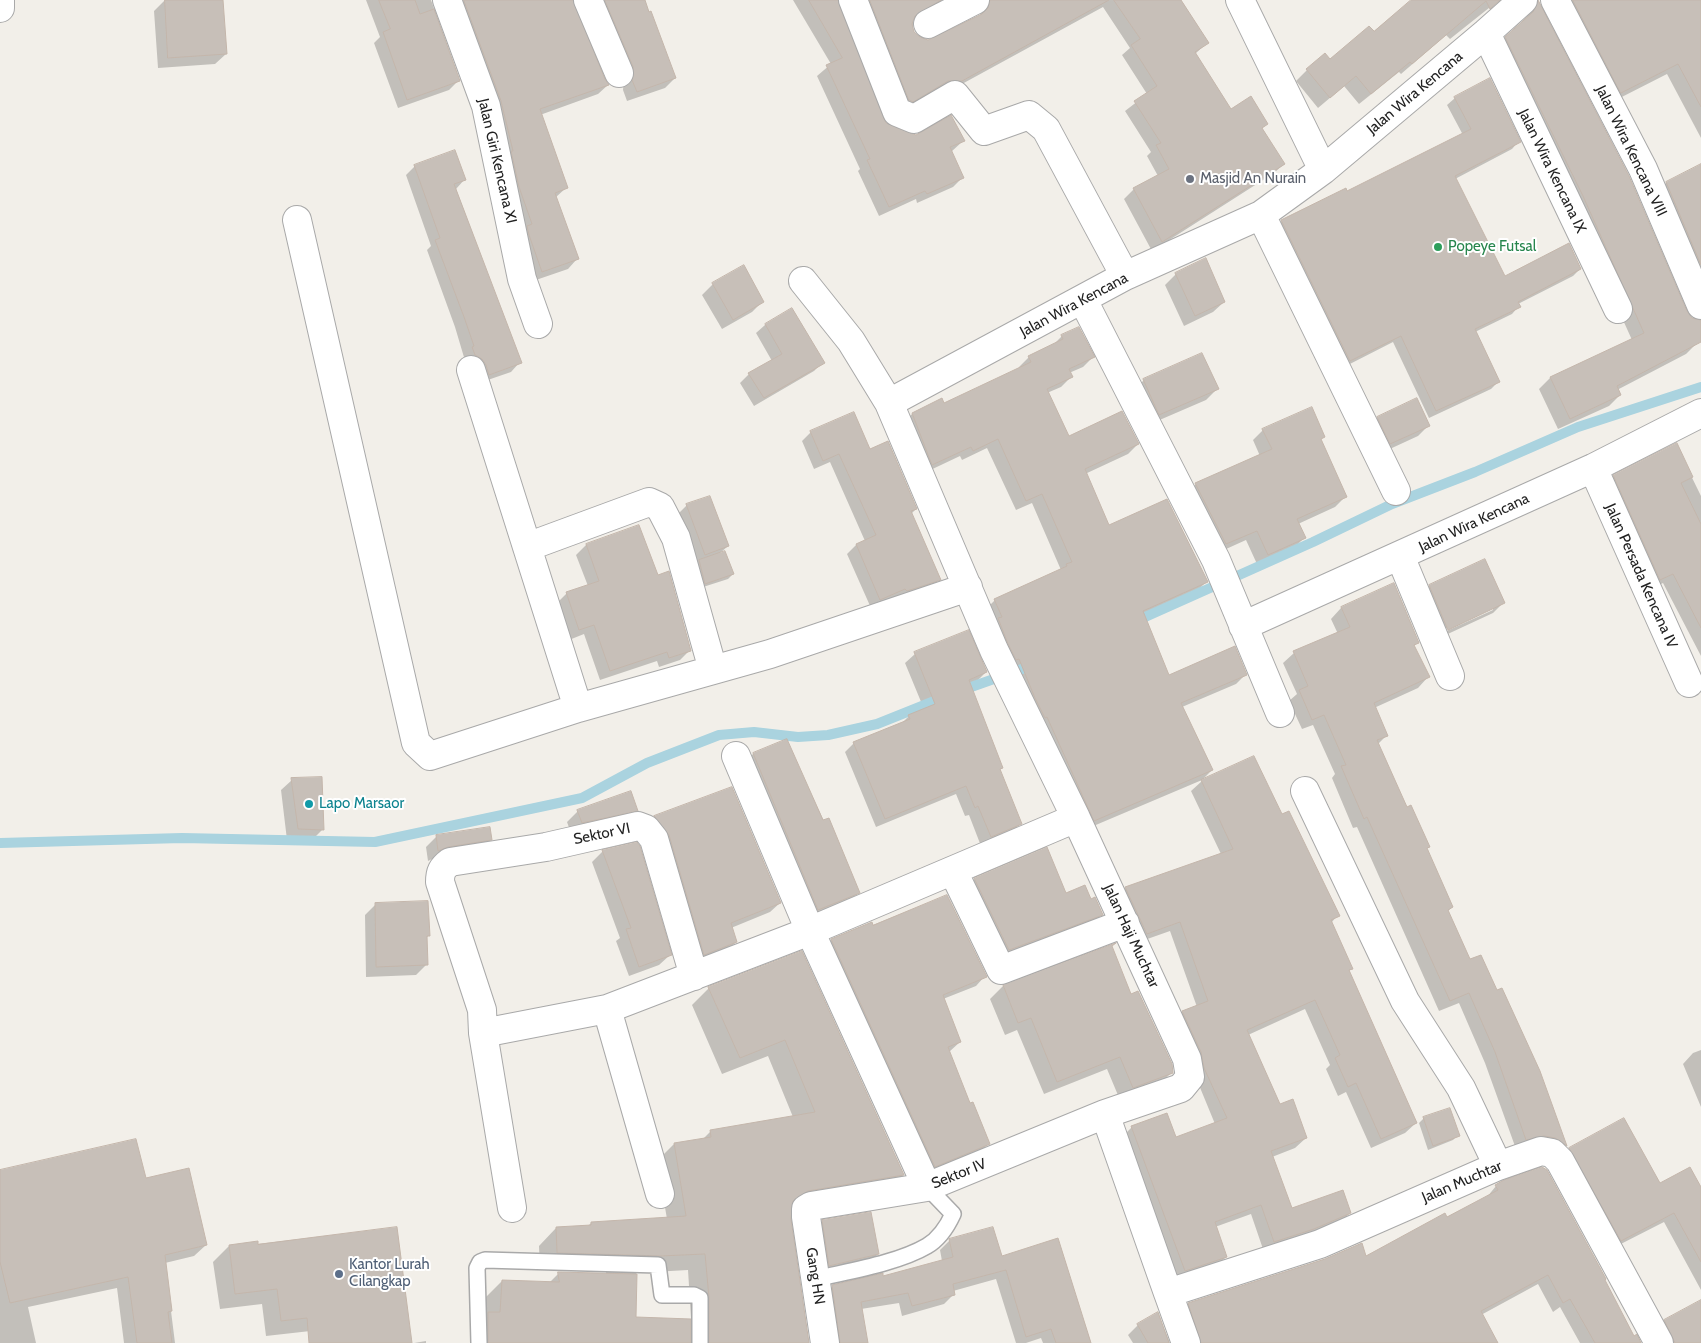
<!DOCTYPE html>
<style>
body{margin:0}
canvas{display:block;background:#f2efe9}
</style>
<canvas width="1701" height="1343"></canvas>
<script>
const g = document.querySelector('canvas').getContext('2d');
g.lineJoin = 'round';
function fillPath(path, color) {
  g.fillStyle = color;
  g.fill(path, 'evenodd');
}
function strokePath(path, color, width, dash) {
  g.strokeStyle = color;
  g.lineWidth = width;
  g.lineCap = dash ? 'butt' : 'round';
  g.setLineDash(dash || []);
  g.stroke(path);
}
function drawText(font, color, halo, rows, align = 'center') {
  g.font = font + ' Cabin,sans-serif';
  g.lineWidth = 4;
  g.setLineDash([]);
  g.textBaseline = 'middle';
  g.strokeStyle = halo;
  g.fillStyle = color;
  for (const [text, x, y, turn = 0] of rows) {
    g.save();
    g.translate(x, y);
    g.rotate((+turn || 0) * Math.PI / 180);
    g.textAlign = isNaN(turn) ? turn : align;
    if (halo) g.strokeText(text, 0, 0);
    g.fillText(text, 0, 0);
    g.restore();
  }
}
fillPath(new Path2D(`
 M165,0H222L226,54L215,64L158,68L154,11Z
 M366,0H431L459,80L449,90L398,108L374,43L380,37Z
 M449,0H572V6L608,85L598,94L540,115L567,187L555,198L577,259L568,269L533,281Z
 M590,0H644L675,78L665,88L627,101L623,90L624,77Z
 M793,0H837L885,124L908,135L963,141L951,152L962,178L953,187L917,203L916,199L879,216L858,171L860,169L817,76L831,64Z
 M855,0H948L913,18V31L919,38L928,41L980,16L981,11L977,0H1179L1207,43L1195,54L1231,110L1267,124L1261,129L1284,164L1274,173L1152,251L1124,199L1134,189L1158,176L1147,156L1151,152L1125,111L1147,94L1122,55L1130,48L1103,7L951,90L902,111Z
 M1413,0H1499L1450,39L1446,35L1401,74L1399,72L1359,104L1344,86L1318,108L1296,81L1307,70L1330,61L1374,33Z
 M1523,0H1538L1540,8L1697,343L1686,354L1617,390L1620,395L1609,406L1558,429L1539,389L1550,378L1632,340L1572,207L1495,49L1527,17L1528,9Z
 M1555,0H1701V138L1667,74L1610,103Z
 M1455,98L1519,141L1512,149L1455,179L1505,278L1580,269L1573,276L1518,304L1519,306L1512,314L1475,332L1498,382L1491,389L1429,418L1393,342L1342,368L1274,229L1282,221L1346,192L1463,135L1447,105Z
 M1701,165V274L1655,194L1666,183Z
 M415,166L465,179L456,189L520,362L511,372L479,383L466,364L455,327L427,250L431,246L406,175Z
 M1176,274L1224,302L1213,312L1184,326L1165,285Z
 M713,284L763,301L752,312L722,329L702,295Z
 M792,309L823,362L814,371L754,406L740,383L749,374L772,361L756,333L765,325Z
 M1062,336L1093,357L1083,367L1069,373L1071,377L1061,387L1047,393L1068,437L1138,444L1128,454L1085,474L1108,527L1206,582L1196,592L1143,615L1168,676L1246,674L1236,684L1182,707L1212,770L1202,780L1084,830L985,610L995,600L1061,570L1032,503L1016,510L987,448L962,460L960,456L922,474L902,424L912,414L942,400L944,404L1020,369L1019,367L1029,357L1052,346Z
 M1144,380L1217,389L1206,400L1148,425L1133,391Z
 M1378,418L1429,425L1418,436L1379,454L1367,428Z
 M1263,430L1320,440L1345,497L1335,507L1298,524L1304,538L1294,548L1257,564L1246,540L1215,554L1186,494L1196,484L1260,456L1253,440Z
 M811,432L870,451L916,509L911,514L939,579L930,589L871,608L847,554L856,545L865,541L830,462L814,469L802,441Z
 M1676,445L1701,496V656L1663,583L1651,589L1605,486L1614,476Z
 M687,505L728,546L719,554L733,574L728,579L700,588L676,516Z
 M586,545L657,577L690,650L680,660L659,667L657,661L600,680L584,634L569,640L557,603L567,593L588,586L576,555Z
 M1393,584L1418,642L1414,646L1428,677L1418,688L1374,708L1387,735L1378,744L1406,808L1428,847L1426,849L1452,907L1447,912L1469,961L1496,992L1539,1071L1566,1146L1556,1156L1516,1149L1485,1063L1459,1003L1439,1011L1357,827L1353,828L1332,778L1335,774L1313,725L1302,729L1289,701L1297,694L1283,663L1294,653L1338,634L1331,619L1341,608Z
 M1430,586L1504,602L1493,613L1437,639L1419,596ZM1493,607V610L1442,633L1441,631Z
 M915,654L986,672L977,681L969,684L1001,768L999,770L1020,824L1011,833L981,846L969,815L965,816L956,794L876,827L845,752L854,743L902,723L909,716L924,709L905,663Z
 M786,741L858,893L848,903L808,920L743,764L753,754Z
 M292,780L322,830L312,840H287L281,790Z
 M1202,781L1281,816L1338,915L1331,923L1351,969L1348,972L1416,1123L1405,1133L1371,1148L1346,1092L1338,1096L1326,1069L1330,1065L1305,1009L1248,1035L1279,1105L1306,1138L1295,1148L1272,1157L1292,1210L1350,1213L1340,1223L1264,1252L1251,1214L1215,1227L1226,1257L1216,1267L1175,1280L1122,1137L1132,1127L1175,1138L1215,1124L1173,1022L1183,1012L1197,1007L1170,931L1136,943L1116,898L1126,888L1221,854L1191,791Z
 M731,788L780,903L770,912L731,928L736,942L726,952L694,964L645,827L654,817Z
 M578,811H637L626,821L571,833L567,822Z
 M437,836L490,839L480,850L436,857L428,861L426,847Z
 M1047,849L1065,894L1090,901L1102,914L1091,925L998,960L964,890L975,879Z
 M603,851L670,955L659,965L629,976L616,941L620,938L592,862Z
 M376,904L429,935L426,938V965L416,975L366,977L365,915Z
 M872,927L985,976L976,986L943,999L960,1042L949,1052L970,1105L988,1144L979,1153L926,1175L822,949L832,940Z
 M1111,946L1131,995L1172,1072L1159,1085L1120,1100L1107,1069L1044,1094L1017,1030L1005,1035L990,999L1003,986Z
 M801,952L903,1175L886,1192L790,1207L789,1219L800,1343H471V1330L484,1317L485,1298L502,1281L549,1283L559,1273L606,1274V1272L540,1269L539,1246L556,1228L588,1226L591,1223L667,1219L657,1161L674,1144L703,1139L711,1131L793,1117L768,1056L722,1074L692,1005L709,988ZM688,1270L692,1334L635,1318L636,1273Z
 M1701,1050V1107L1683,1064L1693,1053Z
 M1424,1118L1458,1135L1453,1140L1428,1150L1419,1123Z
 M1570,1149L1659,1185L1701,1190V1290L1664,1222L1611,1249L1560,1159Z
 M0,1171L145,1179L206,1245L194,1256L165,1263L175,1343H124L117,1288L28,1307L36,1343H0Z
 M1496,1186L1603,1280L1634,1337L1641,1343H1580L1560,1307L1553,1312L1538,1284L1481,1315L1497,1343H1188L1179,1314L1189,1304L1365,1258L1487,1197Z
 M823,1221L878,1254L867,1265L819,1276L812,1232Z
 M950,1240L1001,1258L1057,1240L1091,1343H1043L1041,1338L1026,1343H1016L996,1279L953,1291L954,1294L944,1304L902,1316L899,1303L861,1309L866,1343H830L823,1296L833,1286L882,1277L942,1261L940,1250Z
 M229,1246H257L410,1343H349L346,1327L266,1336L262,1304L220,1309L213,1262Z
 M1701,1301V1343H1663L1656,1330L1665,1321Z
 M1158,1314L1170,1343H1133L1128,1335L1138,1325Z
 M426,1341V1343H414Z`), '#0003');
strokePath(new Path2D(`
 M1134,622L1313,542L1392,504L1475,472L1578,427L1701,387
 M960,691L1036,664
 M0,843L182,838L375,842L582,798L647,763L719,735L754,732L798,737L828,735L877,724L947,696`), '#aad3df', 10);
const building = new Path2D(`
 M165,0H223L227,54L168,58Z
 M379,0H415L420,14L434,9L460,81L407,100L383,32L390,29Z
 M464,0H573L605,79L609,85L540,109L568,188L555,193L579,259L542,272L529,235L527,226L532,224L519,187L511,151H513L501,101Z
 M605,0H645L649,12L651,11L676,78L637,92L632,80L633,67Z
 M809,0H838L886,123L916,135L951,115L965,141L950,147L964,178L927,194L925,191L889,207L867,160L870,159L826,65L842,58Z
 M870,0H941L915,16L912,24L914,32L920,37L928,40L982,14L988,8L990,0H1109L962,81H948L913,102L909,100Z
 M1114,0H1181L1209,43L1195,52L1231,109L1251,96L1268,124L1262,128L1285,164L1162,242L1133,188L1169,169L1156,145L1161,143L1134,101L1157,86L1131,45L1140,39Z
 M1411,0H1500L1490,9L1486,1L1412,64L1410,62L1371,94L1356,76L1330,98L1306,69L1325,53L1330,59L1369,26L1374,31Z
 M1538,0L1629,176L1687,311L1692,318L1701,320V342L1617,386L1621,395L1570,419L1550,377L1644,333L1583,196L1505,37L1533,12Z
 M1573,0H1701V107L1678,64L1621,93Z
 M1490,78L1521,142L1455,176L1505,276L1569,243L1581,269L1518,302L1521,307L1475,329L1500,382L1436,411L1401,336L1350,361L1281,220L1346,188L1347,191L1471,129L1454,97Z
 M455,150L466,180L454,184L522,363L489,375L486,365L482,359L475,355L472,347L474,346L464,317L435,240L440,238L414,165Z
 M1701,164V265L1666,182Z
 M1206,258L1225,302L1195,316L1175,273Z
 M744,265L764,302L733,320L712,283Z
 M792,308L825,363L764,398L748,373L782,354L765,324Z
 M1079,327L1095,357L1069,369L1073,377L1047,389L1069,436L1122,411L1139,444L1085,469L1109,525L1167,499L1208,582L1143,611L1169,675L1235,646L1247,675L1181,703L1213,770L1094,821L1047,717L1045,718L1035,698L1019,659L1016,660L1008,644L998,618L1002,617L994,599L1067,566L1066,564L1072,562L1042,494L1026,501L998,439L973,451L971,447L932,465L912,413L942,398L944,403L1031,362L1028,356L1063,339L1061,335Z
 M1202,353L1219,389L1159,415L1143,379Z
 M1417,398L1430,426L1390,444L1377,417Z
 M1312,407L1325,437L1321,439L1347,497L1297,519L1306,538L1268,555L1257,531L1226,544L1195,483L1272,449L1262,429Z
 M854,412L870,449L888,441L917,509L911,511L941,580L907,591L905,589L880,600L856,544L876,535L839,454L823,461L810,431Z
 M1677,443L1693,477L1681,483L1701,524V628L1673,574L1660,580L1613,475Z
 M710,496L729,546L705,555L686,504Z
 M639,525L658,575L669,571L691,651L669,658L667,652L610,671L594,625L579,630L566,592L599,581L586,544Z
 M725,551L734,574L705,584L699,560Z
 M1485,559L1505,603L1448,630L1429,585Z
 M1394,583L1419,643L1414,645L1430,677L1374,703L1388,736L1377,740L1407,807L1411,805L1430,847L1427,848L1453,907L1448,910L1470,959L1481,955L1497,990L1502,988L1540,1071L1567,1146L1555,1138L1544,1136L1526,1140L1495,1052L1469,993L1450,1001L1367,817L1364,819L1341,766L1346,765L1324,715L1312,720L1299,690L1308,686L1293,651L1350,627L1341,607Z
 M969,630L987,672L969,680L1003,768L1000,769L1022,824L991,837L978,806L975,808L966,786L885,819L853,742L910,719L908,715L935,704L914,652Z
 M787,739L823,820L829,818L860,893L818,910L753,753Z
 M1254,756L1282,814L1289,811L1340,916L1331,920L1353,969L1349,970L1417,1123L1381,1139L1356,1083L1348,1087L1335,1058L1340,1055L1315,1000L1247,1030L1280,1104L1293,1099L1307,1138L1271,1151L1292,1208L1343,1190L1351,1213L1314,1229L1274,1242L1261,1205L1215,1222L1227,1257L1185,1271L1131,1126L1167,1113L1176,1137L1227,1118L1204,1068L1201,1052L1182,1011L1208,1001L1180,922L1147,934L1125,887L1233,849L1201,780Z
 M322,777L324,830L298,829L291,778Z
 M732,787L781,903L731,923L737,942L704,955L669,835L654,816Z
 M631,791L638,811L582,823L577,810Z
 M490,827L492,840L448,847L438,851L436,835Z
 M637,842L640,846L672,955L639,967L626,929L631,928L602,850Z
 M1047,847L1066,893L1085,885L1091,899L1095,897L1103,915L1009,950L974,878Z
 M947,895L987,977L943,995L961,1042L948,1047L970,1103L973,1102L990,1144L935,1167L831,939L872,922L873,925Z
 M428,901L430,936H427L428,965L376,967L375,903Z
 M1116,943L1112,946L1131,994L1138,991L1172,1064L1173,1073L1133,1088L1120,1057L1057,1082L1031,1018L1018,1023L1003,985Z
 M802,951L904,1175L808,1191L793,1201L791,1219L809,1343H709V1298L705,1254L661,1256L557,1253L556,1227L591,1225V1222L686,1216L674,1143L711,1137L710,1130L815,1112L785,1040L740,1058L708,987Z
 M1450,1108L1460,1136L1433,1146L1423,1117Z
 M1624,1118L1660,1183L1690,1167L1701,1187V1262L1674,1213L1621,1241L1569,1148Z
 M136,1139L146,1178L189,1168L207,1245L165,1255L172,1311L168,1312L172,1343H137L128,1277L10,1303L0,1262V1170Z
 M1542,1167L1547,1170L1606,1279L1605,1280L1634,1336L1637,1334L1641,1343H1595L1570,1299L1563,1303L1548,1275L1481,1311L1498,1343H1201L1188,1303L1325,1259L1362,1243L1366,1256L1445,1213L1447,1217L1498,1190L1495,1185L1504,1180Z
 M871,1212L879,1254L829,1266L822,1220Z
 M397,1227L412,1343H309L307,1318L281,1321L277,1289L235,1294L229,1245L258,1241V1244Z
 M993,1227L1002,1256L1058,1238L1091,1343H1056L1051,1329L1026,1337L1006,1270L953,1284L955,1295L912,1306L908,1293L861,1302L868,1343H840L832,1285L883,1273V1276L953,1257L949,1239Z
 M558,1272L637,1274L636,1317L691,1319V1343H488V1312H500L502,1280L559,1282Z
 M1701,1300V1343H1675L1664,1320Z
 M1158,1312L1169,1343H1148L1137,1324Z`);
fillPath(building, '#c7bfb8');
strokePath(building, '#c4b6ab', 1);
const service = new Path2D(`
 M816,1279C849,1271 898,1263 927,1246C939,1239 947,1227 953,1214L927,1187
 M479,1343L477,1268L480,1262L485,1260L658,1265L662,1295H694L700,1298V1343`);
const minor = new Path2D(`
 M447,0L486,106L522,279L538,324
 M588,0L619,73
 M853,0L897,112L914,119L955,95L984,131L1029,115L1046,129L1125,276
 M1240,0L1323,170
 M1555,0L1643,169L1701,305
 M0,8V0
 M928,24L975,0
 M1486,33L1618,309
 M1261,215L1396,491
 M297,220L416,743L430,756L578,708L770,654L968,587
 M803,281L851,341L889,403
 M1083,300L1216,560L1280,713
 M471,370L578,708
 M1593,468L1689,683
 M527,547L649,502L660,507L676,538L713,670
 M1400,556L1450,676
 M1243,626L1593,468L1701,413
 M736,756L810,931L927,1187
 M1305,791L1405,1001L1461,1088L1498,1166
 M953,871L1001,970L1125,923
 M607,1009L660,1194
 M483,1033L607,1009L810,931L1076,818
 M1105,1114L1168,1293
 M512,1208L483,1033L482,1010L440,882C440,872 442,868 450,862L546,847L638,826L646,829L654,839L694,976
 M825,1343L806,1217V1209L811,1206L927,1187L1105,1114L1181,1088L1190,1077L1187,1059L1076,818L994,650L889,403L1125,276L1261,215L1323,170L1486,33L1523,0
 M1186,1343L1168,1293L1320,1244L1498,1166L1541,1151L1552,1153L1560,1161L1659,1343`);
strokePath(service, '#a9a9a9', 18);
strokePath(minor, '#a9a9a9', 30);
strokePath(service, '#fff', 15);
strokePath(minor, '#fff', 28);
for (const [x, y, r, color] of [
 [1190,179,5,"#6b7280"],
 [1438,247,5,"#2e9e5b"],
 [309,804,5,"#0f9aa8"],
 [339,1274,5,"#5c6f8a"]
]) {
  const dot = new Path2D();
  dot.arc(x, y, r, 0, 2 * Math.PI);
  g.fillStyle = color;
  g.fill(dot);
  strokePath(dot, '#fff', 2);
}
drawText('15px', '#222', '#fff', [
 ["Jalan Wira Kencana",1415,93,-40],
 ["Jalan Wira Kencana VIII",1631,151,64],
 ["Jalan Giri Kencana XI",497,161,77],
 ["Jalan Wira Kencana IX",1552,171,64],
 ["Jalan Wira Kencana",1074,305,-28],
 ["Jalan Wira Kencana",1474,523,-25],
 ["Jalan Persada Kencana IV",1641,576,66],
 ["Sektor VI",602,834,-12],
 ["Jalan Haji Muchtar",1131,936,65],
 ["Sektor IV",959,1174,-22],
 ["Jalan Muchtar",1462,1182,-23],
 ["Gang HN",815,1276,81]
]);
drawText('15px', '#5b616d', '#fff', [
 ["Masjid An Nurain",1200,179]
], 'left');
drawText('15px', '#27864d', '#fff', [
 ["Popeye Futsal",1448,247]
], 'left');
drawText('15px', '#0d838f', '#fff', [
 ["Lapo Marsaor",319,804]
], 'left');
drawText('15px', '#4e5e75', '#fff', [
 ["Kantor Lurah",349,1265],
 ["Cilangkap",349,1282]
], 'left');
</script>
